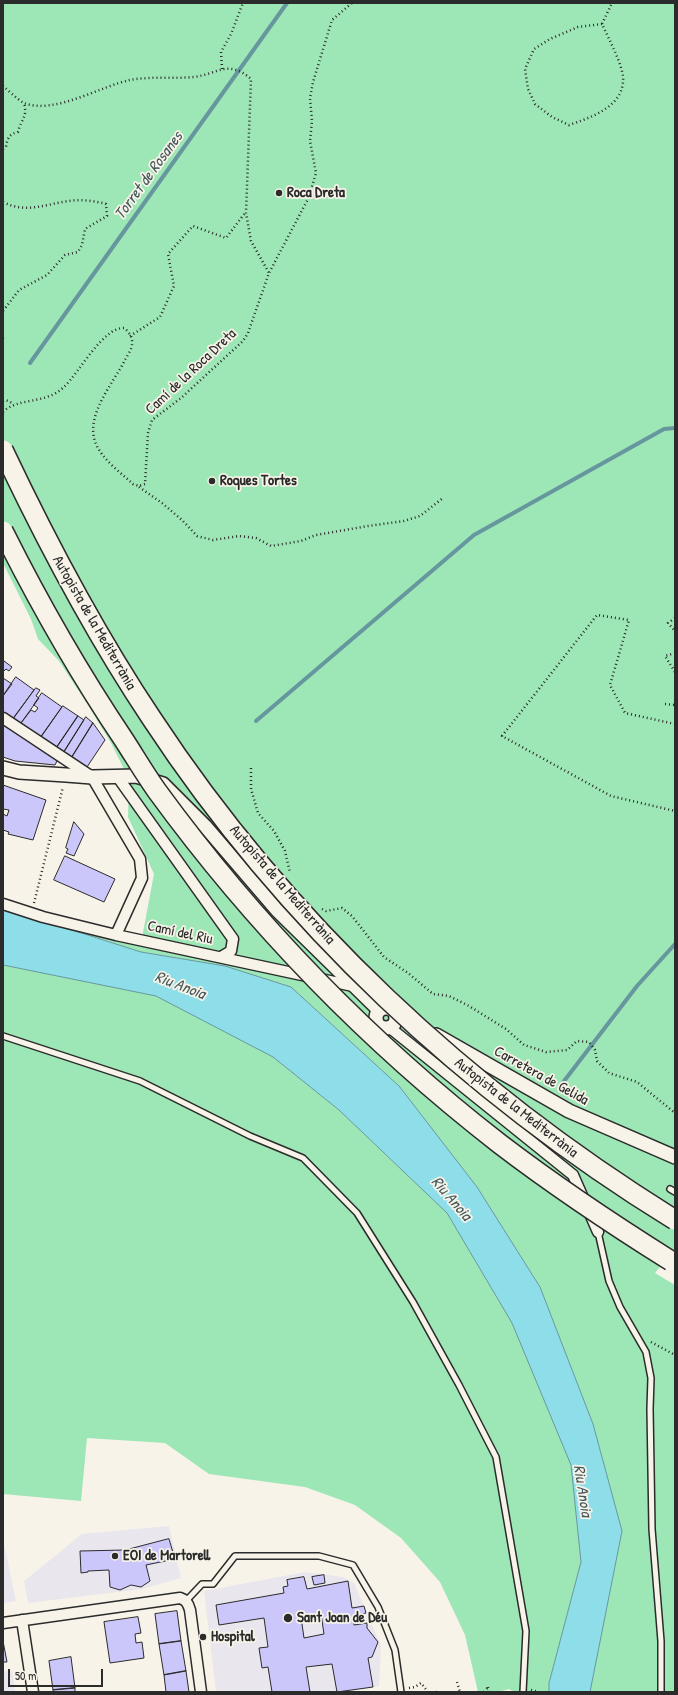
<!DOCTYPE html>
<meta charset="utf-8">
<style>
body{margin:0}
#map{position:relative;width:678px;height:1695px;overflow:hidden;background:#f7f3e8;font-family:"Patrick Hand",sans-serif}
canvas{display:block}
.frame{position:absolute;inset:0;border:4px solid #2b2b2b;pointer-events:none}
.scale{position:absolute;left:8px;top:1669px;width:95px;height:18px;box-sizing:border-box;border:2px solid #2b2b2b;border-top:0;padding-left:5px;font-size:12px;line-height:14px;white-space:nowrap;color:#2b2b2b;-webkit-text-stroke:3px #f7f3e8;paint-order:stroke}
</style>
<div id="map">
<canvas width="678" height="1695"></canvas>
<div class="frame"></div>
<div class="scale">50 m</div>
</div>
<script>
const g = document.querySelector('canvas').getContext('2d');
g.lineJoin = 'round';
function fillPath(path, color) {
  g.fillStyle = color;
  g.fill(path, 'evenodd');
}
function strokePath(path, color, width, dash) {
  g.strokeStyle = color;
  g.lineWidth = width;
  g.lineCap = dash ? 'butt' : 'round';
  g.setLineDash(dash || []);
  g.stroke(path);
}
function drawText(font, color, halo, rows, align = 'center') {
  g.font = font + ' "Patrick Hand",sans-serif';
  g.lineWidth = 3.5;
  g.setLineDash([]);
  g.textBaseline = 'middle';
  g.strokeStyle = halo;
  g.fillStyle = color;
  for (const [text, x, y, turn = 0] of rows) {
    g.save();
    g.translate(x, y);
    g.rotate((+turn || 0) * Math.PI / 180);
    g.textAlign = isNaN(turn) ? turn : align;
    if (halo) g.strokeText(text, 0, 0);
    g.fillText(text, 0, 0);
    g.restore();
  }
}
fillPath(new Path2D(`
 M169,1526L181,1578L142,1589L28,1603L24,1581L82,1534Z
 M3,1539L16,1601L3,1603Z
 M305,1572L343,1577L354,1583L381,1645L379,1686L348,1692H216L204,1591Z
 M12,1670L15,1692H3V1672Z`), '#eae6ed');
fillPath(new Path2D(`
 M3,3H675V1248L655,1273L675,1285V1692H590L622,1531L593,1424L540,1287L477,1187L399,1086L291,987L225,966L141,952L49,922L141,943L154,874L128,817L129,779L111,743L86,702L59,661L38,639L31,619L3,563Z
 M3,965L156,996L273,1057L339,1110L447,1213L512,1323L571,1465L581,1562L549,1683V1692H514L509,1689L498,1692H478L465,1635L440,1582L401,1538L355,1505L305,1487L209,1474L165,1443L87,1438L81,1501L3,1494Z`), '#9de6b5');
const water = new Path2D(`
 M3,908L141,952L225,966L291,987L399,1086L477,1187L540,1287L593,1424L622,1531L590,1692H549V1683L581,1562L571,1465L512,1323L447,1213L339,1110L273,1057L156,996L3,965Z`);
fillPath(water, '#8edeea');
strokePath(water, '#66969e', 1);
strokePath(new Path2D(`
 M30,363L287,3
 M256,721L474,535L664,429L675,428
 M561,1085L637,986L675,944`), '#66969e', 4);
const building = new Path2D(`
 M4,661L12,667L9,671L6,669L3,672Z
 M16,677L34,690L13,719L3,712V696Z
 M3,678L12,684L3,696Z
 M36,688L40,690L36,696L39,698L21,723L13,719Z
 M42,693L62,707L41,737L21,723L31,710L35,712L38,708L34,705Z
 M63,706L78,716L57,747L41,737Z
 M78,716L84,720L64,752L57,747Z
 M86,717L93,723L72,757L64,752Z
 M93,723L105,740L87,767L72,757Z
 M3,725L58,759L55,765L15,761L3,757Z
 M3,785L46,800L33,840L8,834L9,832L3,830V814L7,816L9,810L3,809Z
 M74,822L84,834L74,856L66,853L68,849L66,848Z
 M65,856L115,879L104,902L54,880Z
 M169,1539L175,1559L146,1565L150,1581L141,1587L131,1585L120,1590L110,1587L109,1570L88,1571V1572L81,1573L80,1551L125,1550Z
 M324,1575L325,1583L314,1585L312,1577Z
 M304,1577L307,1589L348,1581L352,1608L364,1606L366,1613L353,1616L354,1625L367,1623V1628L378,1642L372,1657L368,1658L373,1687L337,1692L332,1664L306,1667L310,1692H272L268,1667L262,1668L259,1648L268,1647L264,1618L219,1625L216,1605L284,1593L283,1587L288,1586L287,1580ZM321,1614L324,1634L304,1638L301,1617Z
 M177,1611L181,1641L159,1644L155,1614Z
 M138,1617L141,1633L135,1634L136,1643L142,1642L144,1658L110,1663L104,1622Z
 M3,1641L7,1662H3Z
 M181,1641L186,1671L164,1675L159,1644Z
 M71,1657L75,1688L53,1690L49,1661Z
 M186,1671L189,1692H166L164,1675Z
 M75,1688V1692H53V1690Z`);
fillPath(building, '#ccc7fa');
strokePath(building, '#2b2b2b', 1);
const service = new Path2D(`
 M3,1036L140,1081L250,1136L303,1158L357,1213L413,1302L459,1385L496,1457L526,1631L523,1692
 M670,1189L675,1192
 M598,1232L609,1281L620,1307L646,1352L651,1378L650,1409L652,1529L661,1641V1692
 M186,1601L202,1584H213L235,1556H319L353,1565L378,1607L395,1650L401,1692`);
const minor = new Path2D(`
 M3,718L92,777L140,859L142,878L116,935
 M117,776L233,939L231,951L221,957
 M3,904L43,917L116,935L353,986
 M389,1027L573,1175L598,1232
 M22,1620L33,1692
 M3,1623L180,1598C186,1600 188,1603 190,1610L201,1692`);
const tertiary = new Path2D(`
 M3,768L19,772L66,775L92,777L136,776L163,784L205,826L277,910L379,1010
 M376 1018a10 10 0 1 1 20 0a10 10 0 1 1-20 0Z
 M436,1035L569,1111L675,1157`);
strokePath(service, '#2b2b2b', 8);
strokePath(minor, '#2b2b2b', 13);
strokePath(tertiary, '#2b2b2b', 16);
strokePath(new Path2D(`
 M602,24L578,27L550,39L534,49L525,69L528,89L535,104L552,117L569,125C589,118 621,108 623,82C625,68 608,38 602,24L612,3
 M222,69L221,52L231,34L243,3
 M3,86C9,91 17,99 24,103C54,115 101,86 130,80C151,76 173,79 194,77C218,74 228,59 251,79L246,213L251,241L269,273
 M3,149L6,147C7,139 9,134 18,132C21,119 28,117 24,103
 M3,202C26,214 46,204 69,201C81,199 95,201 106,204L107,216L85,229L82,245L78,252L65,255L47,275L19,290L3,311
 M130,336L160,317L174,286L168,254L193,226L226,238L245,213
 M3,338V342
 M3,401L6,400L14,404
 M3,412C18,397 45,405 64,387C79,373 103,327 124,328C129,332 133,337 132,344C132,349 127,356 125,360C113,384 84,416 96,444C103,460 120,472 133,484L139,486L145,484L148,433L152,420L181,398L243,341L248,333L269,273L309,197L316,173L310,141L312,121L310,98L313,82L332,20L352,3
 M139,487L162,503L182,520L197,536L213,540L239,536L256,538L271,546L301,541L316,535L368,526L404,521L420,516L443,498
 M675,618L668,623L675,631
 M675,653L665,656L675,672
 M665,704L675,705
 M675,724L625,713L610,685L629,620L597,615L502,736L611,796L675,811
 M251,768V789L258,813L274,831L285,851L290,873
 M34,903L63,787
 M322,909L326,911L342,908L352,916L384,957L408,973L433,994L449,996L469,1006L506,1029L524,1045L546,1052L567,1050L577,1041L589,1042L595,1050L597,1061L609,1073L637,1082L675,1113
 M651,1342L675,1355
 M457,1682L460,1692
 M488,1687L489,1692
 M409,1688L415,1687L421,1683L428,1692
 M531,1690L539,1692
 M436,1692H439
 M484,1692L488,1687`), '#2b2b2b', 2.5, [1, 3]);
strokePath(service, '#f7f3e8', 5);
strokePath(minor, '#f7f3e8', 10);
strokePath(tertiary, '#f7f3e8', 13);
const motorwayBridge = new Path2D(`
 M3,450C47,543 95,634 152,719C286,923 468,1092 675,1220
 M3,531C39,603 79,673 124,740C135,757 145,774 157,791C254,924 370,1043 500,1144C555,1186 612,1224 671,1261`);
strokePath(motorwayBridge, '#2b2b2b', 22, []);
strokePath(motorwayBridge, '#f7f3e8', 19);
for (const [x, y, r, color] of [
 [279,193,4,"#2b2b2b"],
 [212,481,4,"#2b2b2b"],
 [115,1556,4,"#2b2b2b"],
 [288,1618,5,"#2b2b2b"],
 [203,1637,4,"#2b2b2b"]
]) {
  const dot = new Path2D();
  dot.arc(x, y, r, 0, 2 * Math.PI);
  g.fillStyle = color;
  g.fill(dot);
  strokePath(dot, '#f7f3e8', 1.5);
}
drawText('bold 15px', '#2b2b2b', '#f7f3e8', [
 ["Roca Dreta",287,193],
 ["Roques Tortes",220,481],
 ["EOI de Martorell",123,1556],
 ["Sant Joan de Déu",297,1618],
 ["Hospital",211,1637]
], 'left');
drawText('15px', '#2b2b2b', '#f7f3e8', [
 ["Camí de la Roca Dreta",191,372,-43],
 ["Autopista de la Mediterrània",94,623,60],
 ["Autopista de la Mediterrània",282,885,49],
 ["Camí del Riu",180,933,12],
 ["Carretera de Gelida",541,1076,29],
 ["Autopista de la Mediterrània",516,1108,38]
]);
drawText('italic 16px', '#44585b', '#f7f3e8', [
 ["Torret de Rosanes",149,176,-54],
 ["Riu Anoia",180,986,21],
 ["Riu Anoia",451,1199,49],
 ["Riu Anoia",582,1491,81]
]);
</script>
